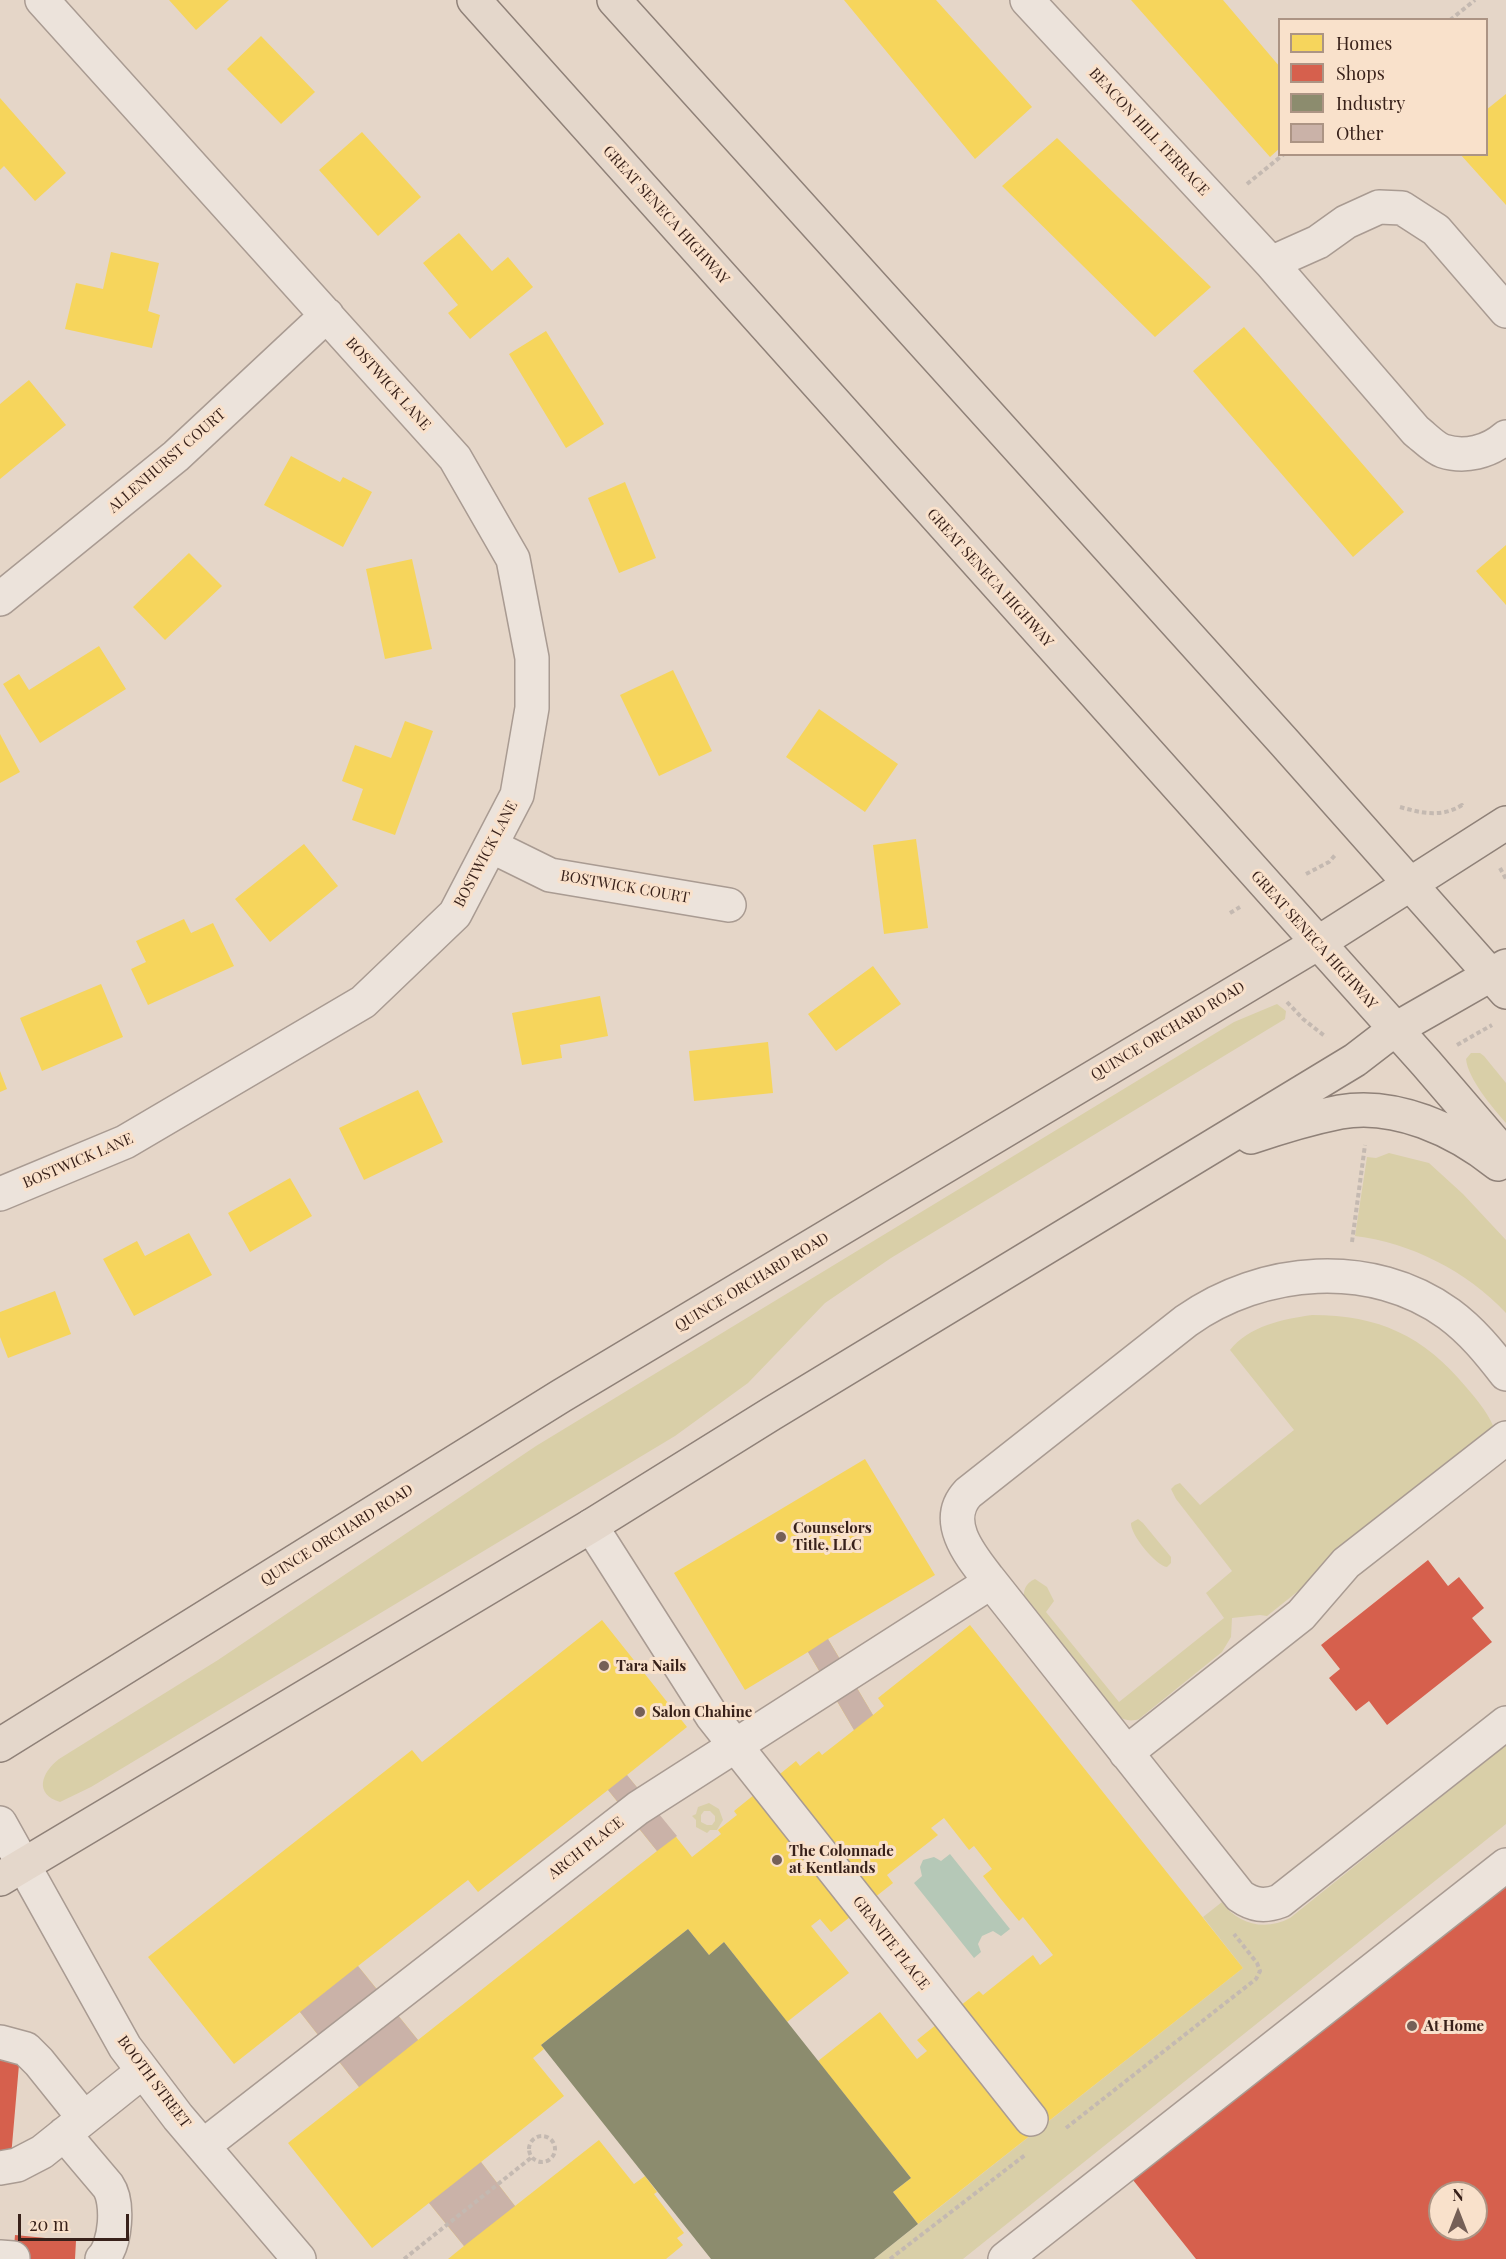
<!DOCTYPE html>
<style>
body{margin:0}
#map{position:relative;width:1506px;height:2259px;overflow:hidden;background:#e5d6c8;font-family:"Playfair Display",serif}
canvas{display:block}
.legend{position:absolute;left:1278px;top:18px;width:210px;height:138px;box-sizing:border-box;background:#f9e1cb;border:2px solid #ac9484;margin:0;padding:8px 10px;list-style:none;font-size:18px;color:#38211a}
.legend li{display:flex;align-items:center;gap:12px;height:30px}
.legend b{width:30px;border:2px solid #ac9484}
.north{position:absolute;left:1428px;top:2181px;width:60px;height:60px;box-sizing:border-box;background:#f9e1cb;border:2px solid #ac9484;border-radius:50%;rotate:0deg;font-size:16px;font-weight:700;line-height:24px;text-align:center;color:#38211a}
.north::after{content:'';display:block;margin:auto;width:21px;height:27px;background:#756057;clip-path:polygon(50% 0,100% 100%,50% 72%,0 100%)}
.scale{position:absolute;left:18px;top:2214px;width:111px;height:27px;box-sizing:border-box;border:3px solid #38211a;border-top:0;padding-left:8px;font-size:18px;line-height:21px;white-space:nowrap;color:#38211a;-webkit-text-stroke:4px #f9e1cb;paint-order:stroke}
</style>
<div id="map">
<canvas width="1506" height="2259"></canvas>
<ul class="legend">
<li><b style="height:16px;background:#f6d55c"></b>Homes</li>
<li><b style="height:16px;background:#d6604d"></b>Shops</li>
<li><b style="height:16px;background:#8c8c6e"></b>Industry</li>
<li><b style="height:16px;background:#cab2a8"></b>Other</li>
</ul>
<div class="north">N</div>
<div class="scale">20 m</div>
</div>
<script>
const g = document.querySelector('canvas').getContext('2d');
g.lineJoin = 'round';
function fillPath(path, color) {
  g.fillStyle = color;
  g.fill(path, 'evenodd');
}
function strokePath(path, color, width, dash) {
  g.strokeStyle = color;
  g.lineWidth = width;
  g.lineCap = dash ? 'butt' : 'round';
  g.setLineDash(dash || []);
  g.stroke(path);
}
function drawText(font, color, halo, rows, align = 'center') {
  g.font = font + ' "Playfair Display",serif';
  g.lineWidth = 6;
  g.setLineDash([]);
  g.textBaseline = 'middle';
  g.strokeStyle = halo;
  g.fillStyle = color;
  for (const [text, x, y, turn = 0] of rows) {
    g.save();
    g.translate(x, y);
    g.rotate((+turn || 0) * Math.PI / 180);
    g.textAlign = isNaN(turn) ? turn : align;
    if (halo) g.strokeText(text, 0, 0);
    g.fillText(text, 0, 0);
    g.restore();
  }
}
fillPath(new Path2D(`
 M1277,1004L1286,1011L1285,1019L1280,1022L891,1258L825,1303L748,1383L675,1436L91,1787L60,1802C34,1794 41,1773 59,1759L218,1660L536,1446L1234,1022Z
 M1471,1053H1480L1484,1056L1506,1083V1123C1493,1108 1468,1079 1466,1059Z
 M1389,1153L1429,1163L1463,1194L1506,1240V1313C1467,1271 1411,1243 1355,1236L1367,1157L1376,1158Z
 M1312,1315C1379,1315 1424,1336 1466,1387C1478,1401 1490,1415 1496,1433L1267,1616L1260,1615L1232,1618L1231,1637L1222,1652L1139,1719C1131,1722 1124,1720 1117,1716L1025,1602C1022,1592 1025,1583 1035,1579L1047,1587L1054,1601L1046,1612L1119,1702L1224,1618L1206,1593L1232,1571L1176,1499L1171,1489L1175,1485L1180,1483L1200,1505L1294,1430L1230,1350C1249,1326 1283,1319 1312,1315Z
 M1138,1519L1143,1523L1171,1557V1563L1167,1567C1156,1566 1130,1534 1131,1523Z
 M1506,1745V1824L963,2259H874L1243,1968L1203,1917L1222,1902C1238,1925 1266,1931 1290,1918Z
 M709,1803L719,1809L723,1820L717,1830H710L707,1833L696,1827V1820L692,1816L696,1814L698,1807ZM704,1811H710L715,1816V1821L712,1825H707L701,1822V1815Z`), '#d9cfa8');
fillPath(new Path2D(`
 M950,1854L1010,1929L1001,1936L993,1931L982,1936L978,1944L981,1952L974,1958L914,1883L922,1876L920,1867L923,1860L934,1857L941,1861Z`), '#b5c8b7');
fillPath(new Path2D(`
 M169,0H229L196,30Z
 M844,0H936L1032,107L975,159Z
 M1131,0H1223L1280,67V148L1270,157Z
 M261,36L315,92L281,124L227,69Z
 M1506,94V205L1460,154H1486V110Z
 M0,98L66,173L35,201L4,166L0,170Z
 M362,132L421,197L378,236L319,170Z
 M1057,138L1211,287L1155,337L1002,186Z
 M459,233L492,271L508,257L533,287L470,339L448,313L458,305L423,263Z
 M111,252L159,263L148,311L160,315L152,348L65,329L76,283L103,289Z
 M1244,327L1404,512L1353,557L1193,371Z
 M546,331L604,424L566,448L509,354Z
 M29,380L66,425L0,479V404Z
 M291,456L340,482L343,477L372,492L343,547L264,505Z
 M625,482L656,558L619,573L588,498Z
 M1506,545V605L1476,571Z
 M189,553L222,586L165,640L133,607Z
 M412,559L432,649L385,659L366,569Z
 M99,646L126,689L40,743L3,684L19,674L29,690Z
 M673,670L712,751L659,776L620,695Z
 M819,709L898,764L865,812L786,757Z
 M405,721L433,731L395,835L352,820L363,789L342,781L355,745L391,758Z
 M0,734L20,772L0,783Z
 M916,839L928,928L884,934L873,845Z
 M304,844L338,886L270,942L235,899Z
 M184,919L191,933L213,923L234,966L148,1005L131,969L146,962L136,941Z
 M873,966L901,1004L836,1051L808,1014Z
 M101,984L123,1037L42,1071L20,1018Z
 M600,996L608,1036L560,1045L562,1058L522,1065L512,1013Z
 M768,1042L773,1093L694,1101L689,1051Z
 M0,1071L7,1089L0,1092Z
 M418,1090L443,1142L364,1180L339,1128Z
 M290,1178L312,1216L250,1252L228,1213Z
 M189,1233L212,1275L134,1316L103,1259L137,1241L145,1256Z
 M55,1291L71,1334L8,1358L0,1337V1312Z
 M865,1459L935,1575L828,1639L873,1715L884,1706L878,1698L970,1625L1243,1968L918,2224L893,2192L911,2178L818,2061L880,2012L917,2059L927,2051L917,2040L979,1991L983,1995L1033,1955L1040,1965L1053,1955L1023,1917L1019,1921L1000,1898L983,1876L992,1869L974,1846L969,1850L944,1818L931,1828L938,1835L887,1875L893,1883L831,1932L820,1919L811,1926L849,1973L787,2022L724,1942L709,1955L688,1929L541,2045L544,2049L533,2058L564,2096L481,2162L515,2206L599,2140L634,2184L645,2176L657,2192L654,2194L684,2233L677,2238L683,2245L666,2259H448L464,2246L429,2203L372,2248L288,2143L359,2087L300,2012L234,2064L148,1957L412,1750L422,1762L602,1620L687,1727L627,1775L692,1857L721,1834L718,1830L737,1815L734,1811L796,1761L800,1766L819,1751L822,1755L854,1730L808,1652L745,1690L674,1573ZM608,1790L657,1851L418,2040L358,1966L468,1880L478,1892Z`), '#f6d55c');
fillPath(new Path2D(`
 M1428,1560L1448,1586L1459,1577L1484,1608L1472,1618L1492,1642L1387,1725L1369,1701L1356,1711L1329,1678L1340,1669L1321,1645Z
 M1506,1876V2259H1196L1129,2175ZM1440,2193H1476V2229H1440Z
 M0,2052L20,2053L11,2157L0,2156Z
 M15,2235L76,2241L75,2259H13Z`), '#d6604d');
fillPath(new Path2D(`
 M688,1929L709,1955L724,1942L911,2178L893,2192L918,2224L874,2259H711L541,2045Z`), '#8c8c6e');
fillPath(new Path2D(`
 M828,1639L873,1715L854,1730L808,1652Z
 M627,1775L677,1836L657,1851L608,1790Z
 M358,1966L418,2040L359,2087L300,2012Z
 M481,2162L515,2206L464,2246L429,2203Z`), '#cab2a8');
const minor = new Path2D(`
 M1027,0L1271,263
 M1506,311L1436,230L1402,208L1379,207L1346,222L1318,242L1271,263L1416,431C1424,437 1434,448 1443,451C1465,458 1489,452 1506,437
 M0,599L176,456L327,315
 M491,846L550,875L729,905
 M0,1194L125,1142L363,1002L455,914L517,795L532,708V658L513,559L455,458L42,0
 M1506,1374C1489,1352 1472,1331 1449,1314C1372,1258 1262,1267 1186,1321L968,1493C942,1521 970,1555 988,1578L1240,1896C1253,1905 1264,1907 1280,1901L1506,1723
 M591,1526L712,1716L1031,2119
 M1126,1753L1301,1615L1346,1563L1506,1438
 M0,1823L125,2047L178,2117L299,2259
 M0,2042L26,2049L39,2062L84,2118
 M64,2134L108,2186C119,2202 116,2245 102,2259
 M203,2146L638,1808L991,1582
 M0,2168L17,2165L42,2152L142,2072
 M0,2257L13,2258
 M1005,2259L1506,1865`);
const major = new Path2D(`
 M474,0L1426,1063L1506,1156
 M614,0L1284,742L1506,992
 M1251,1137C1280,1127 1310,1118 1340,1112C1395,1102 1456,1130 1498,1164
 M0,1745L561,1396L1318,943L1506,823
 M0,1879L591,1526L771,1414L1355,1060L1394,1030L1506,966`);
strokePath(minor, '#a99b92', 36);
strokePath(major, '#8f8178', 36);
strokePath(new Path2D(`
 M1450,20L1475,0
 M1247,184L1284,154
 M1400,807C1421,813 1442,818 1462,805L1463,808
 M1500,868L1506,879
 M1306,874L1329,862L1336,854
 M1230,913L1240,907
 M1287,1002L1303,1019L1326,1037
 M1457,1045L1492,1025
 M1352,1242L1365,1145
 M1066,2128L1256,1979L1260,1971L1257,1963L1234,1934
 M529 2149a13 13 0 1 1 26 0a13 13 0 1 1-26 0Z
 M404,2259L532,2157
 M890,2259L1025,2155`), '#c4b9b1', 4, [4.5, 3]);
strokePath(minor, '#ece3db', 33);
strokePath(major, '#e4d7cb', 33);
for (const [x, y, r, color] of [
 [781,1537,6,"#756057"],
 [604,1666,6,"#756057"],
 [640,1712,6,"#756057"],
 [777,1860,6,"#756057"],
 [1412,2026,6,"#756057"]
]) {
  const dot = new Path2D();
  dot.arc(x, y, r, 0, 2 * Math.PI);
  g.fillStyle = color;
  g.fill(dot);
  strokePath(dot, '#f9e1cb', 2);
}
drawText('15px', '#38211a', '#f9e1cb', [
 ["BEACON HILL TERRACE",1149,132,47],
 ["GREAT SENECA HIGHWAY",666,215,48],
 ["BOSTWICK LANE",388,384,48],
 ["ALLENHURST COURT",167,461,-41],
 ["GREAT SENECA HIGHWAY",990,578,48],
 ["BOSTWICK LANE",486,854,-62],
 ["BOSTWICK COURT",625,887,10],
 ["GREAT SENECA HIGHWAY",1314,940,48],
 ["QUINCE ORCHARD ROAD",1168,1031,-31],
 ["BOSTWICK LANE",78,1161,-23],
 ["QUINCE ORCHARD ROAD",752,1282,-31],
 ["QUINCE ORCHARD ROAD",337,1535,-32],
 ["ARCH PLACE",586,1848,-38],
 ["GRANITE PLACE",891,1943,52],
 ["BOOTH STREET",154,2082,53]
]);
drawText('bold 15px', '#38211a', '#f9e1cb', [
 ["Counselors",793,1528],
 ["Title, LLC",793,1545],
 ["Tara Nails",616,1666],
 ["Salon Chahine",652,1712],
 ["The Colonnade",789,1851],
 ["at Kentlands",789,1868],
 ["At Home",1424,2026]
], 'left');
</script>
